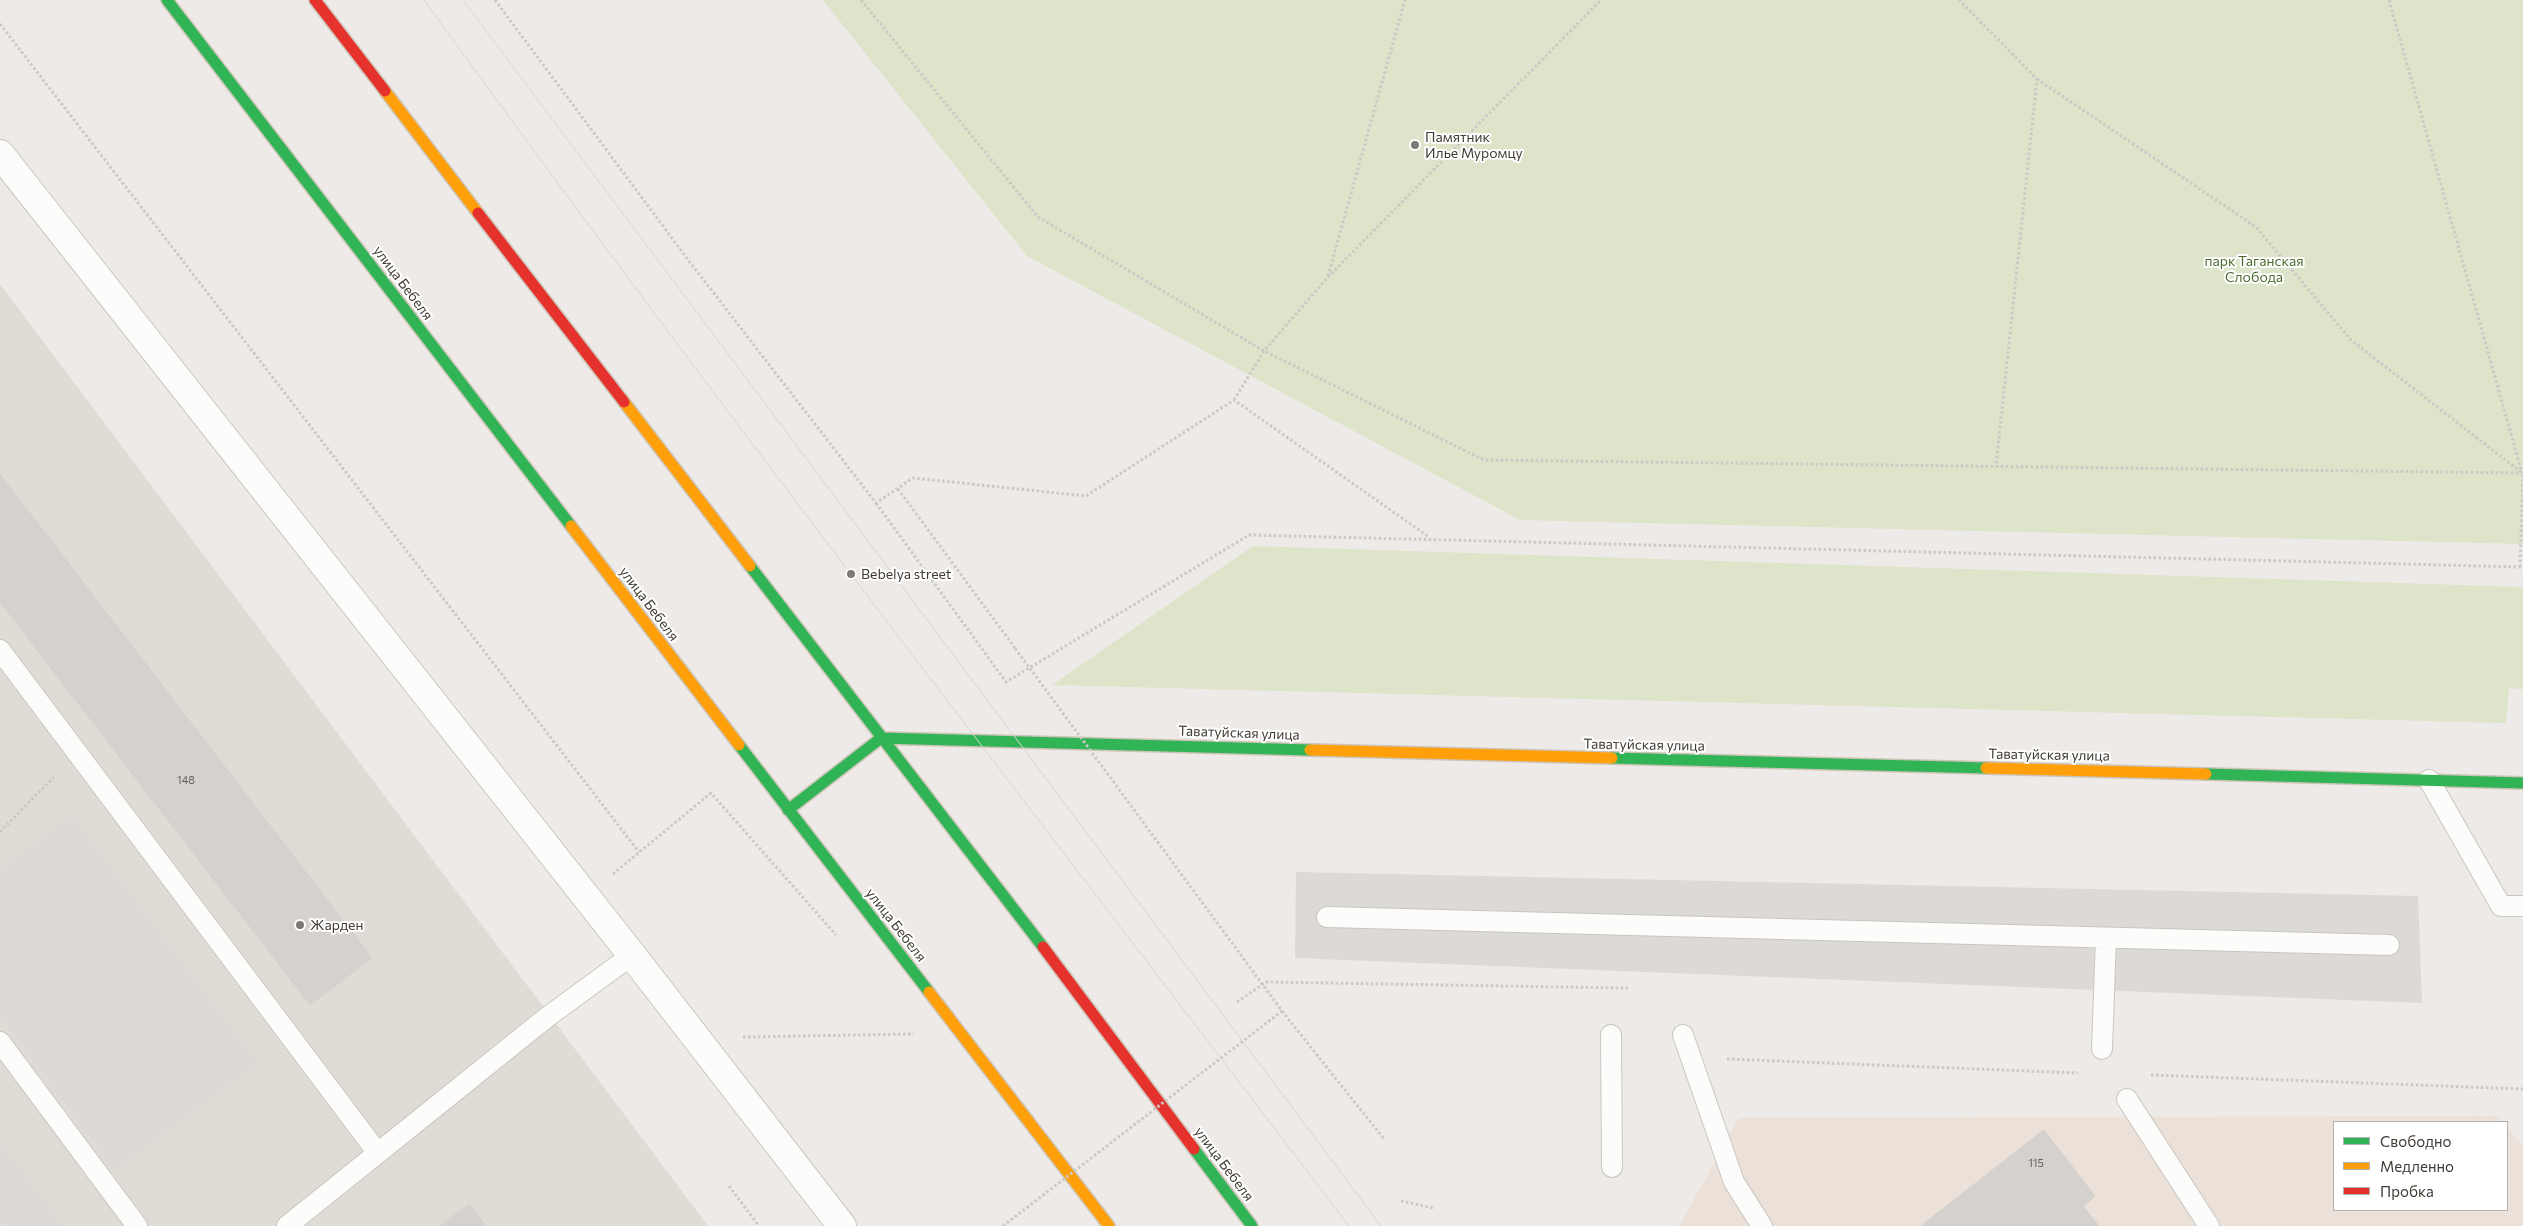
<!DOCTYPE html>
<meta charset="utf-8">
<style>
body{margin:0}
#map{position:relative;width:2523px;height:1226px;overflow:hidden;background:#edeae7;font-family:Commissioner,sans-serif}
canvas{display:block}
.legend{position:absolute;left:2333px;top:1121px;width:175px;height:90px;box-sizing:border-box;background:#fff;border:1px solid #b3b1ae;margin:0;padding:6px 9px;list-style:none;font-size:15px;color:#413b35}
.legend li{display:flex;align-items:center;gap:10px;height:25px}
.legend b{width:25px;border:1px solid #b3b1ae}
</style>
<div id="map">
<canvas width="2523" height="1226"></canvas>
<ul class="legend">
<li><b style="height:6px;background:#30b455"></b>Свободно</li>
<li><b style="height:6px;background:#ff9f0a"></b>Медленно</li>
<li><b style="height:6px;background:#e5322d"></b>Пробка</li>
</ul>
</div>
<script>
const g = document.querySelector('canvas').getContext('2d');
g.lineJoin = 'round';
function fillPath(path, color) {
  g.fillStyle = color;
  g.fill(path, 'evenodd');
}
function strokePath(path, color, width, dash) {
  g.strokeStyle = color;
  g.lineWidth = width;
  g.lineCap = dash ? 'butt' : 'round';
  g.setLineDash(dash || []);
  g.stroke(path);
}
function drawText(font, color, halo, rows, align = 'center') {
  g.font = font + ' Commissioner,sans-serif';
  g.lineWidth = 4;
  g.setLineDash([]);
  g.textBaseline = 'middle';
  g.strokeStyle = halo;
  g.fillStyle = color;
  for (const [text, x, y, turn = 0] of rows) {
    g.save();
    g.translate(x, y);
    g.rotate((+turn || 0) * Math.PI / 180);
    g.textAlign = isNaN(turn) ? turn : align;
    if (halo) g.strokeText(text, 0, 0);
    g.fillText(text, 0, 0);
    g.restore();
  }
}
fillPath(new Path2D(`
 M0,284L708,1226H0Z`), '#e1dbd5');
fillPath(new Path2D(`
 M2496,1116L2502,1122H2334V1210H2507V1128L2523,1146V1226H1679L1739,1118Z`), '#ece1d8');
fillPath(new Path2D(`
 M0,1139L65,1226H4L0,1221Z`), '#ddd9d5');
fillPath(new Path2D(`
 M823,0H2523V544L1520,520L1027,256Z
 M1253,546L2523,587V689L2509,688L2506,723L1052,685Z`), '#dde4c9');
fillPath(new Path2D(`
 M72,815L258,1064L115,1170L0,1016V869Z
 M1296,872L2418,896L2422,1003L1295,958Z`), '#dcd9d7');
const building = new Path2D(`
 M0,474L372,958L310,1005L0,602Z
 M2044,1130L2095,1196L2083,1206L2099,1226H1921Z
 M470,1204L486,1226H440Z`);
fillPath(building, '#d5d1ce');
strokePath(building, '#d5d1cd', 1);
const lane = new Path2D(`
 M0,650L377,1152
 M2429,780L2501,906H2523
 M1327,917L2389,945
 M1611,1035L1612,1167
 M1683,1035L1734,1182L1762,1226
 M0,1042L137,1226
 M2102,1049L2106,938
 M2127,1099L2209,1226
 M287,1226L546,1018L632,955`);
const street = new Path2D(`
 M0,154L632,955L842,1226`);
const fast = new Path2D(`
 M167,0L571,526
 M750,566L1043,947
 M739,745L929,992
 M1612,758L1986,768
 M2206,774L2523,783
 M788,810L881,738L1310,750
 M1194,1149L1252,1226`);
const slow = new Path2D(`
 M385,91L478,213
 M624,402L750,566
 M571,526L739,745
 M1310,750L1612,758
 M1986,768L2206,774
 M929,992L1109,1226`);
const jam = new Path2D(`
 M315,0L385,91
 M478,213L624,402
 M1043,947L1194,1149`);
strokePath(lane, '#c9c6c3', 22);
strokePath(street, '#c9c6c3', 30);
strokePath(fast, '#cdc4b7', 14);
strokePath(slow, '#cdc4b7', 14);
strokePath(jam, '#cdc4b7', 14);
strokePath(new Path2D(`
 M495,0L689,261L876,503L913,478L1086,496L1234,400L1429,537
 M861,0L1038,217L1264,351L1484,460L2522,473
 M1959,0L2037,79L1996,466
 M2389,0L2522,473
 M0,24L639,852
 M2037,79L2256,227L2351,340L2522,473
 M1328,276L1405,0
 M1234,400L1264,351L1328,277L1601,0
 M898,489L1015,648
 M876,503L1006,682L1249,535L2523,567
 M2520,567L2523,473
 M0,832L54,777
 M613,874L711,793L836,935
 M1237,1002L1266,982L1628,988
 M1282,1011L1384,1139
 M743,1037L914,1034
 M1727,1059L2078,1073
 M2151,1075L2523,1089
 M729,1186L759,1226
 M1401,1201L1433,1208`), '#cbc9c6', 3, [2.5, 2.5]);
strokePath(lane, '#fcfcfb', 20);
strokePath(street, '#fcfcfb', 28);
strokePath(fast, '#30b455', 11);
strokePath(slow, '#ff9f0a', 11);
strokePath(jam, '#e5322d', 11);
strokePath(new Path2D(`
 M424,0C724,415 1039,819 1349,1226
 M463,0L1381,1226`), '#d8d7d7', 1);
strokePath(new Path2D(`
 M1003,1226L1282,1011L1015,648`), '#cbc9c6', 3, [2.5, 2.5]);
for (const [x, y, r, color] of [
 [1415,145,5,"#7d7873"],
 [851,574,5,"#7d7873"],
 [300,925,5,"#7d7873"]
]) {
  const dot = new Path2D();
  dot.arc(x, y, r, 0, 2 * Math.PI);
  g.fillStyle = color;
  g.fill(dot);
  strokePath(dot, '#fff', 2);
}
drawText('11px', '#68625d', null, [
 ["148",186,780],
 ["115",2036,1163]
]);
drawText('14px', '#413b35', '#fff', [
 ["Памятник",1425,137],
 ["Илье Муромцу",1425,153],
 ["Bebelya street",861,574],
 ["Жарден",310,925]
], 'left');
drawText('14px', '#4c6c2f', '#fff', [
 ["парк Таганская",2254,261],
 ["Слобода",2254,277]
]);
drawText('14px', '#413b35', '#fff', [
 ["улица Бебеля",403,283,53],
 ["улица Бебеля",649,604,53],
 ["Таватуйская улица",1239,733,2],
 ["Таватуйская улица",1644,745,1],
 ["Таватуйская улица",2049,755,1],
 ["улица Бебеля",896,925,52],
 ["улица Бебеля",1224,1164,53]
]);
</script>
